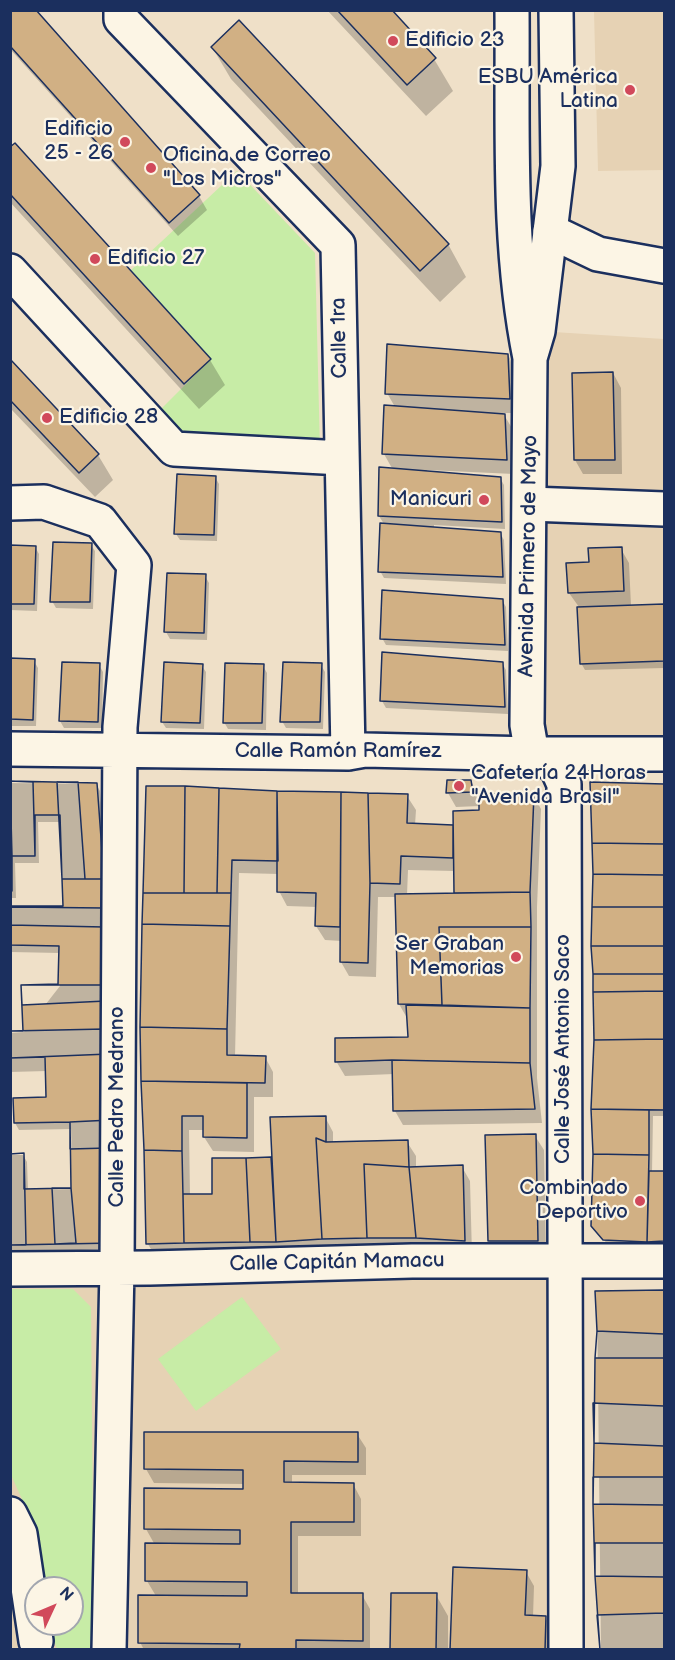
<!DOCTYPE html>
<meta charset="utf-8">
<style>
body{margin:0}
#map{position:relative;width:675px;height:1660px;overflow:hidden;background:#efe0c8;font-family:"Balsamiq Sans",sans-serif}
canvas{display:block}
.frame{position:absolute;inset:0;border:12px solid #1b2f5e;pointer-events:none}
.north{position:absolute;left:24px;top:1576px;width:60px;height:60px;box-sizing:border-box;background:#fcf5e5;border:2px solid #a2a6af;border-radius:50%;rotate:46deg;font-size:16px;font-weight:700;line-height:24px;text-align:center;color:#1b2f5e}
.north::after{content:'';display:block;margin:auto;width:21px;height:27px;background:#d1495b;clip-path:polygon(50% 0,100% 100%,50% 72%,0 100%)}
</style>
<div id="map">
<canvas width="675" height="1660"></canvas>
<div class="frame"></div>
<div class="north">N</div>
</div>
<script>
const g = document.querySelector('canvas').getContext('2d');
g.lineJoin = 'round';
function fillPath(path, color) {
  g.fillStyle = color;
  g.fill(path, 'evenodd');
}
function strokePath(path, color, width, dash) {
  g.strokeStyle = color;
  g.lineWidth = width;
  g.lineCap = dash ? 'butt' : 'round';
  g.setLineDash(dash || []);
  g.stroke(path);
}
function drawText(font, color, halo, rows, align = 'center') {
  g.font = font + ' "Balsamiq Sans",sans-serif';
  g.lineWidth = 4.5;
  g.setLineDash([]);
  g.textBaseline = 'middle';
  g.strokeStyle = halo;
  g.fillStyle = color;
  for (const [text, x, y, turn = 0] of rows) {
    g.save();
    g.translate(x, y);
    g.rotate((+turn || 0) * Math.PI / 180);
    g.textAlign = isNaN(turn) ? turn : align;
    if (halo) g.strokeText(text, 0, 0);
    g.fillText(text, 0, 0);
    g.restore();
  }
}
fillPath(new Path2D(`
 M594,11H664V170L598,171Z
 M538,331L664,339V754H532Z
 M564,1261L567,1649H11L10,1269ZM36,1588H72V1624H36Z`), '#e6d2b4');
fillPath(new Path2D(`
 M237,171L315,253L320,450L178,442L155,415L211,359L131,270Z
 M10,1289H73L91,1307L94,1649H57L48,1624H72V1588H43L33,1523L11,1475Z
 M242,1297L281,1349L196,1411L158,1359Z`), '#c7eca6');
fillPath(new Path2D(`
 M10,10L199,196L207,210L178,236L10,49Z
 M327,10H390L434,59L453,91L426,116Z
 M212,47L448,244L466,277L440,302L231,79Z
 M10,149L210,360L225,385L199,409L10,202Z
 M508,355L516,370L518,413H503L513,430L514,474L427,470V472L500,478L504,485L505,529L434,525V528L500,533L504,540L506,584L384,578L380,571L384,524L379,516L393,470L384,454L395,407L387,393Z
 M10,361L98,455L113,480L95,497L10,408Z
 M613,373L621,388L622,474H583L575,460Z
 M215,477L219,484L217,541L180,540L176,534Z
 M91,545L95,551L93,609L56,608L52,601Z
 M10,546L35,547L39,554L37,611L10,610Z
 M621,549L629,563L631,606L664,605V668L585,670L581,663L579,607L569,593L591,563Z
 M205,576L209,583L207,640L170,639L166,632Z
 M502,600L506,607L508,651L386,645L382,638Z
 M10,659L34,661L38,668L36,726H10Z
 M502,663L506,670L508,714L386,708L382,701Z
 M99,665L103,672L102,728H64L60,721Z
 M321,665L325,672L323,729L286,728L282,721Z
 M202,666L206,672L204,729L166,728L162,722Z
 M263,666L267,673L266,730L228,729L224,722Z
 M471,781L478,795H533L541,809L537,907V1078L542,1123L403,1125L395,1111L394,1074L345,1076L336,1061L410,1038L407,1018L399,1004L396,897H378L376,977L349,976L341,962L342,941L325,940L316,926L317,907L287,906L279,891V874L239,873L235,1057H265L273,1072V1097H254V1152L213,1151L204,1137V1130H189L190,1196H214L213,1160L273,1159L325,1117L333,1132V1144L407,1142L416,1156V1168L462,1167L470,1181L472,1255L156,1258L148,1244L142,1027L148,787L407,796L416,810L415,825L455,827L480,812V806L456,807L448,793ZM408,870L455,871V894L407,895Z
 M10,783L96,784L100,791L107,886L117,1249L10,1252V1155H23L27,1162L28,1190L73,1189L71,1129L19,1130L15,1123L48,1099L47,1071L10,1072V1033L24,1032L60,986V953L10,952V908H64L60,822H38L39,863H15L16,898H10Z
 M591,784L664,786V1116H653L652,1172H664V1255L609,1246L592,1226L595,1154L593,1109L595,874Z
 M535,1136L544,1150L546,1254L497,1255L489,1241Z
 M664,1292V1650H601L597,1293Z
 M146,1433L357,1434L366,1448V1475H292V1484H353L361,1499V1536H298V1595H362L370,1609V1650H144L140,1642L156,1596L147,1581L155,1545L146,1529L245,1490V1484L154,1483L146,1469Z
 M526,1572L534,1586L533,1617H545L553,1632V1650H451Z
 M436,1595L448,1616V1650H392Z`), '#0003');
const building = new Path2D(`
 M10,10H36L200,195L169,223L10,46Z
 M337,10H392L436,58L407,85Z
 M239,20L449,244L420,271L211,47Z
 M15,143L211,359L184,384L10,194V147Z
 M387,344L508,354L510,399L385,394Z
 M10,359L99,454L79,473L10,400Z
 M613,372L615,460H574L572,373Z
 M384,405L505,414L507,460L382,454Z
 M379,467L501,477L502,522L378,516Z
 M177,474L216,476L214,535L174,534Z
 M380,523L501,532L503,577L378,572Z
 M53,542L92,543L90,602H50Z
 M10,545L36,546L34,604H10Z
 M622,547L624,591L568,593L566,563L589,562L588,548Z
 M167,573L206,574L204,633L164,632Z
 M382,590L503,599L505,645L380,639Z
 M664,604V661L580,664L577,607Z
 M382,652L503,662L505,707L380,701Z
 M10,658L35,659L33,720L10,719Z
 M62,662L100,663L98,722L59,721Z
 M164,662L203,664L200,723L161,722Z
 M283,662L322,663L320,722H280Z
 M225,663L264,664L262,723H223Z
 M447,780H471L473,792L446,793Z
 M10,781L33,782L35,856H12Z
 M10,781L97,783L104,879H62L60,815H35V856H12V891H10Z
 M57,782H78L85,879H62Z
 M590,782L664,784V844L592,843Z
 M146,786H185L184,893H143Z
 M185,786L219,788L217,893H184Z
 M219,788L277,791L278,861L232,860L231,893H217Z
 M277,791L341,792L340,927L315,926L316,893L277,892Z
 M341,792L368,793L370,883L368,963L340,962Z
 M368,793L408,794L407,823L453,825V858L401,856L400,884L370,883Z
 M479,794H534L530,892L454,893L453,811L479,810Z
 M592,843L664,844V875L593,874Z
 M593,874L664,875V907H592Z
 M62,879H104L114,1243L10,1245V1154L24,1153V1189L71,1188L70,1122L14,1123L13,1098L46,1097L45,1057L10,1058V1031H23L21,985L58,984L59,946L10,945V906H63Z
 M530,892L531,927H439L442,1005L398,1004L395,894Z
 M143,893H231L230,926L142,924Z
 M10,907L104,908V927L10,925Z
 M592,907H664V946H591Z
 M142,924L230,926L227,1029L140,1027Z
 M439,927H531L530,1008L442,1005Z
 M591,946H664V974H593Z
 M593,974H664V991L593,992Z
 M21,985H105L106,1001L22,1005Z
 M664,991V1039L594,1040L593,992Z
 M406,1005L530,1008V1063L392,1060L335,1062V1038L408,1037Z
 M140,1027L227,1029V1055L266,1056L265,1083L141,1081Z
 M105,1029L109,1054L10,1058V1031Z
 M664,1039V1110L591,1109L594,1040Z
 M392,1060L530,1063L535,1109L393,1111Z
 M141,1081L247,1083V1138L203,1137V1116H182V1151L144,1150Z
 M591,1109L649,1110V1155L593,1154Z
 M326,1116V1142L316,1138L322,1239L276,1242L270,1117Z
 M111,1120L108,1148L70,1149V1122Z
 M536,1134L538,1241H488L485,1135Z
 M316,1138L326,1142L408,1140L409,1167L364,1164L367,1238L322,1239Z
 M144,1150L182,1151L184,1243L146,1244Z
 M24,1153L26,1245H10V1154Z
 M593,1154L649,1155L647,1242L603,1240L591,1226Z
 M271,1157L276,1242H250L246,1158Z
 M212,1158H246L250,1242L184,1243L183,1194H212Z
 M364,1164L409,1167L416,1238H367Z
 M463,1165L465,1241L416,1238L409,1167Z
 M649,1171H664V1241L647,1242Z
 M52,1188H71L76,1243L55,1244Z
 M664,1290V1358H595L597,1331L595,1291Z
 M597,1331L664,1334V1358H595Z
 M595,1358H664V1446L594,1443Z
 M593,1403L664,1406V1446L594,1443Z
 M144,1432H358V1462L284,1461V1482L354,1483V1522H291V1593H363V1641L296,1640V1650H239L240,1644L138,1643V1595L247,1596V1582L145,1581V1543L240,1544V1530L144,1529V1488L243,1489V1470L144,1469Z
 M594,1443L664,1446V1505L593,1504Z
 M593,1477H664V1505L593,1504Z
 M593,1504L664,1505V1577L595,1576Z
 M595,1543H664V1577L595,1576Z
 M453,1567L527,1570L525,1615L546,1616L545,1650H450Z
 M595,1576L664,1577V1650H600Z
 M391,1593H437L436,1650H390Z
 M664,1613V1650H600L597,1615Z`);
fillPath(building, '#d1b084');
strokePath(building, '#1b2f5e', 1.5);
const minor = new Path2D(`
 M121,10V19L338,245L348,753
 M550,231L598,254L664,266
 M10,271L174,449L342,458
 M10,503L44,502L100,521L134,565L120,727L117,1268L109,1650
 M530,504L664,509
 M10,749L348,753L365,750L532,754H664
 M10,1269L150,1268L412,1261H664
 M10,1514L20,1534L36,1641`);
const major = new Path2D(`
 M512,10C513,126 507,244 530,358L538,331L558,166L556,10
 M530,358L527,725L532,754L556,766L564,784L566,1650`);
strokePath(minor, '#1b2f5e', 38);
strokePath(major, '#1b2f5e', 38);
strokePath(minor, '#fcf5e5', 33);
strokePath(major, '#fcf5e5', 33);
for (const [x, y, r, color] of [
 [393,41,6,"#d1495b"],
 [630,90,6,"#d1495b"],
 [125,142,6,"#d1495b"],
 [151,168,6,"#d1495b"],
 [95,259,6,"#d1495b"],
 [47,418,6,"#d1495b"],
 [484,500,6,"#d1495b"],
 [459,786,6,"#d1495b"],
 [516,957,6,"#d1495b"],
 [640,1201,6,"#d1495b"]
]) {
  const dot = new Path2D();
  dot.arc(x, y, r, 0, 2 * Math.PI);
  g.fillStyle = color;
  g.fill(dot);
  strokePath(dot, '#fcf5e5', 2);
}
drawText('21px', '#1b2f5e', '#fcf5e5', [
 ["Edificio 23",405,41],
 ["ESBU América",618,78,"right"],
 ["Latina",618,102,"right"],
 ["Edificio",113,130,"right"],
 ["25 - 26",113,154,"right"],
 ["Oficina de Correo",163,156],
 ["\"Los Micros\"",163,180],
 ["Edificio 27",107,259],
 ["Edificio 28",59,418],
 ["Manicuri",472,500,"right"],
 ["Cafetería 24Horas",471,774],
 ["\"Avenida Brasil\"",471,798],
 ["Ser Graban",504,945,"right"],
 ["Memorias",504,969,"right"],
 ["Combinado",628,1189,"right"],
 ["Deportivo",628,1213,"right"]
], 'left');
drawText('21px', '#1b2f5e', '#fcf5e5', [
 ["Calle 1ra",340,338,-91],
 ["Avenida Primero de Mayo",529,556,-89],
 ["Calle Ramón Ramírez",338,752],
 ["Calle José Antonio Saco",564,1049,-90],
 ["Calle Pedro Medrano",118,1107,-90],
 ["Calle Capitán Mamacu",337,1263,-1]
]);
</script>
